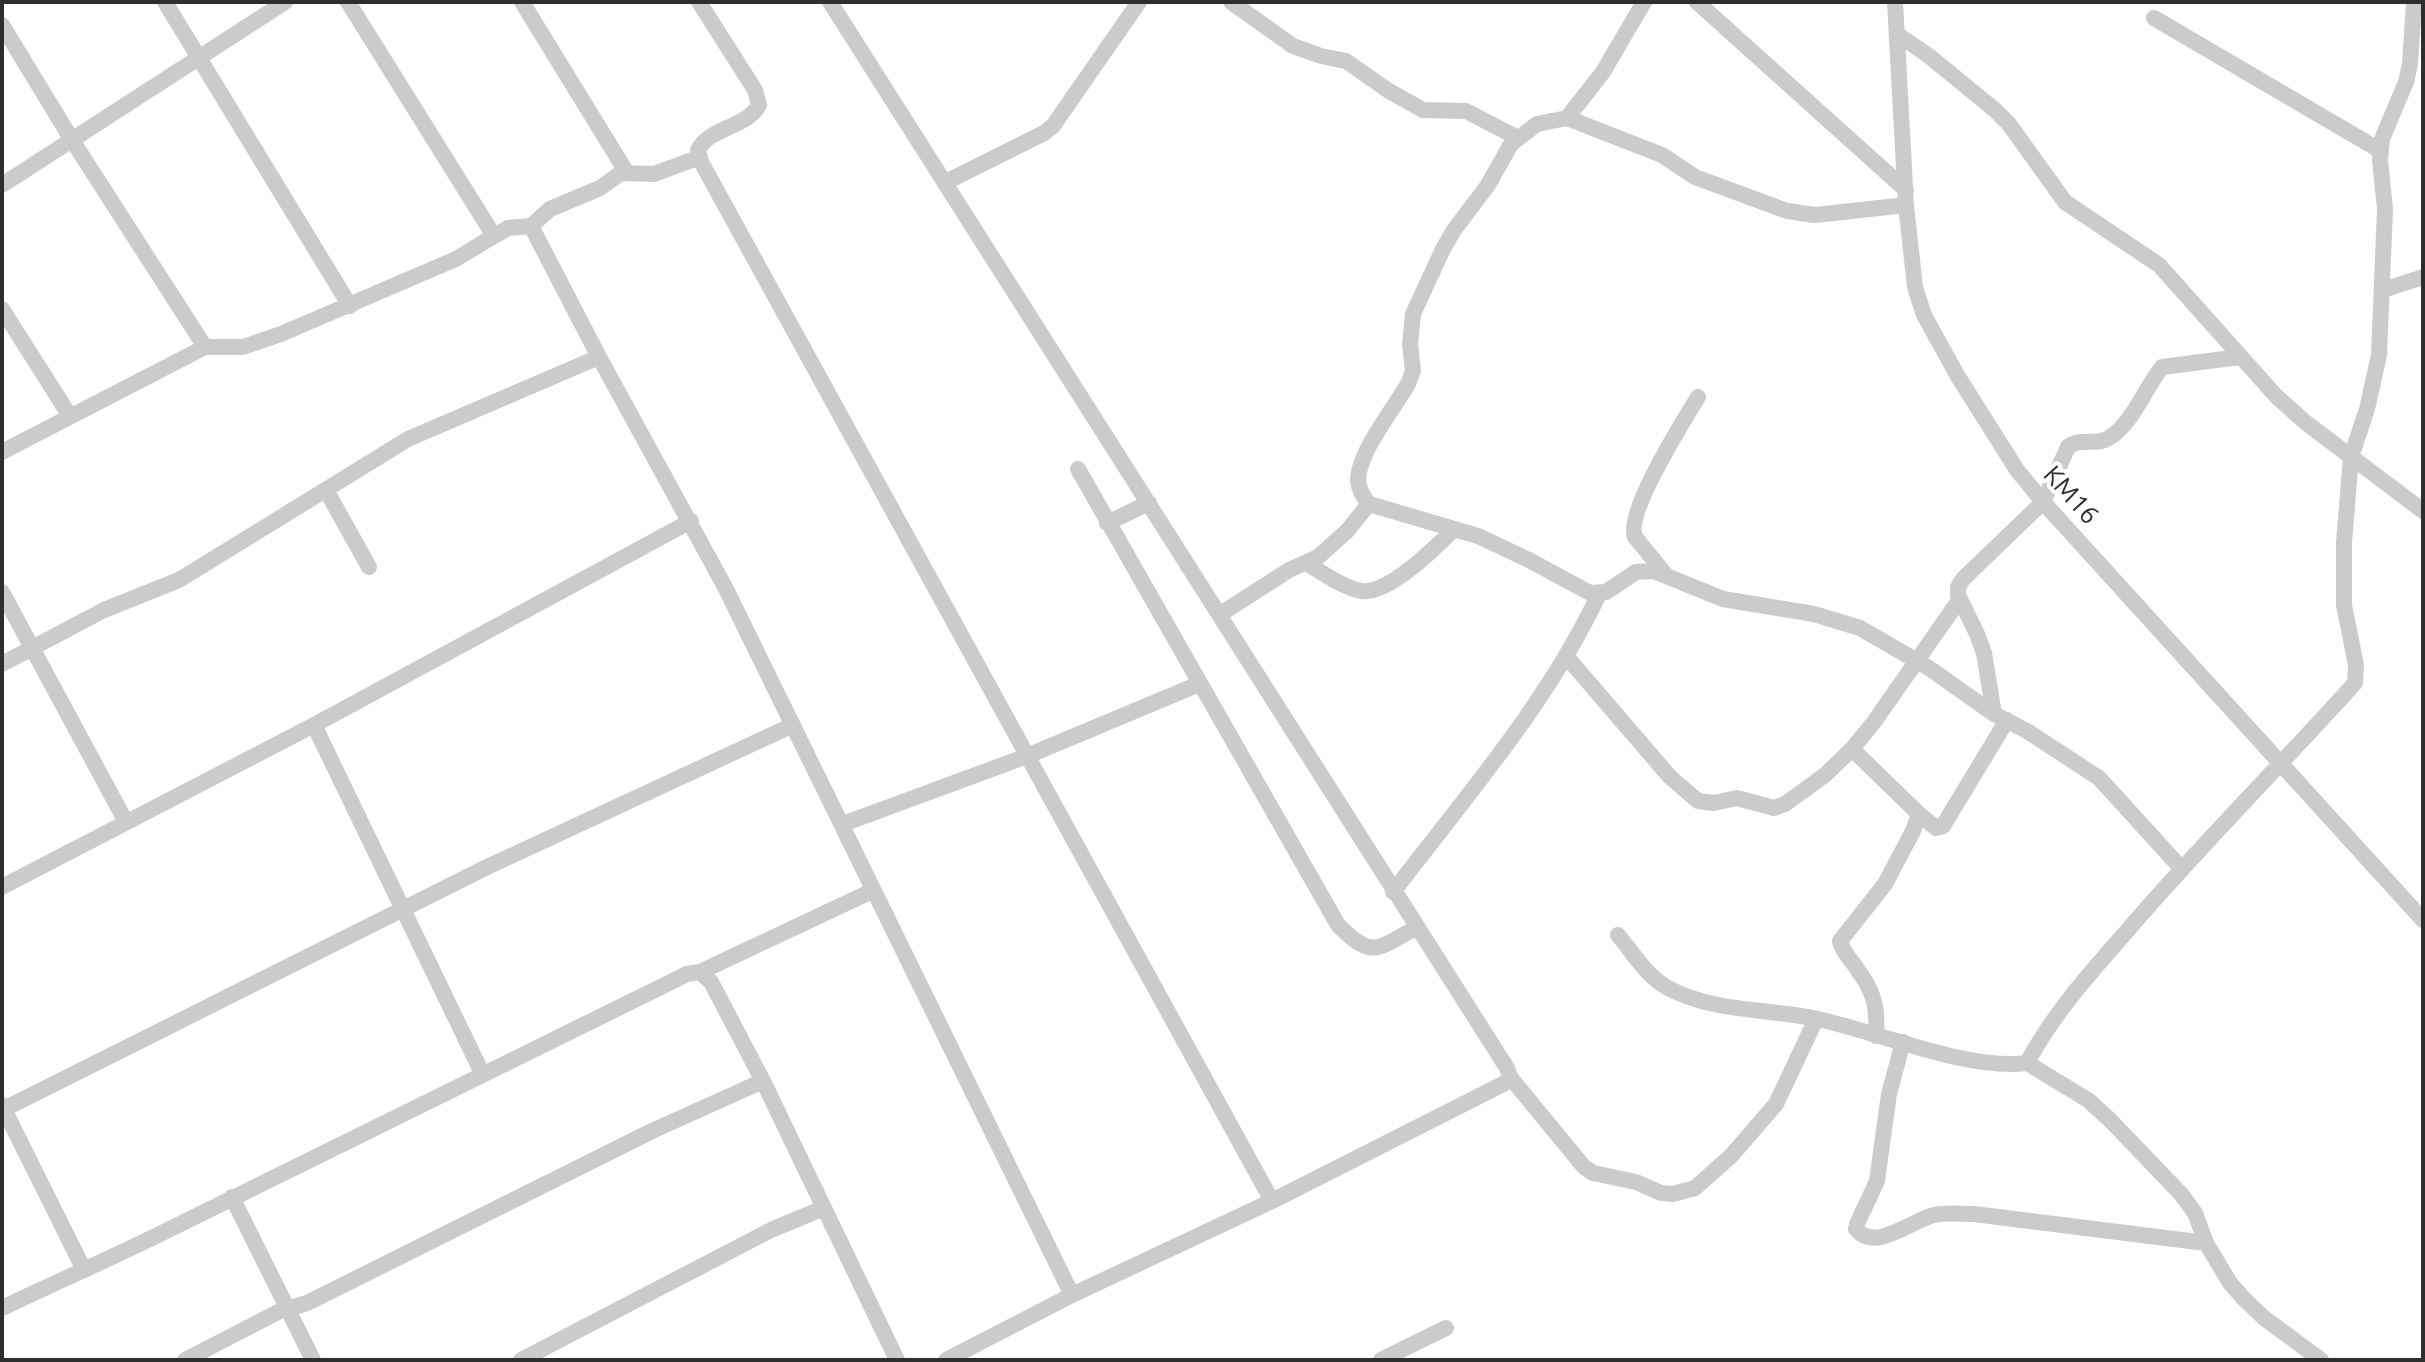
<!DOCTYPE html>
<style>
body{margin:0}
#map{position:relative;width:2425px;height:1362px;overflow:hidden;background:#fff;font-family:Ubuntu,sans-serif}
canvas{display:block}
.frame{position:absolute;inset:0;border:4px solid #2e2e2e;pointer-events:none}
</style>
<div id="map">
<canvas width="2425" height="1362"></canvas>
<div class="frame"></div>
</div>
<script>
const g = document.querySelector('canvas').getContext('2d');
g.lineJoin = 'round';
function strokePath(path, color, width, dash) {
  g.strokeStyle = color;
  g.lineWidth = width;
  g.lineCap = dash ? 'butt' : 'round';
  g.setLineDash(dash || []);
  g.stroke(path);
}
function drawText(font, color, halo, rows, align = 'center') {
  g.font = font + ' Ubuntu,sans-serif';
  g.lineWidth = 8;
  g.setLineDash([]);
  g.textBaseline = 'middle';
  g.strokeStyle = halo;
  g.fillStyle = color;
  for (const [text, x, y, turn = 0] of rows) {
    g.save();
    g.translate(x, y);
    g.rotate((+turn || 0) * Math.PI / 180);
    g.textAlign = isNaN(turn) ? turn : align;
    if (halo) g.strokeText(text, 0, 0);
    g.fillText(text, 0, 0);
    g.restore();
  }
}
strokePath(new Path2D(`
 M165,2L350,306
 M348,2L494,236L508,228L531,226L599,357L725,587L1072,1295
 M522,2L627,173
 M699,2L755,90L759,105C746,128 710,127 698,150L700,160L1272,1201
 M830,2L1507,1068L1510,1077L1584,1167L1593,1173L1636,1182L1661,1193L1673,1194L1695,1188L1731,1156L1776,1104L1816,1019
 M1231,2L1293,46L1321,56L1346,61L1389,91L1423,110L1466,111L1518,138
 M1697,2L1906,190
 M1895,2L1906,205L1915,287L1924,315L1957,375L2017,470L2043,502L2423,920
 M2154,18L2381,151
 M2,25L72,140L205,347
 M1897,34L1929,56L1995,110L2009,124L2065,202L2159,265L2276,396L2305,422L2423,511
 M1567,118L1603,72L1644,2
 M946,182L1044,133L1053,126L1139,2
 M2,185L285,2
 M1906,205L1815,215L1787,211L1695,177L1662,155L1567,118L1537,124L1511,144L1488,185L1454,230L1443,249L1413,314L1410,344L1413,371L1408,384C1394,409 1358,452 1358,481C1359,490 1364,498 1369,504L1478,536L1529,560L1590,593L1606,592L1636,572L1654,571L1723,599L1814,614L1860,628L1929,668L1994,714L2027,731L2099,778L2181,868
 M531,226L550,209L600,188L621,173L654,174L700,157
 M2383,290L2423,277
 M2,309L70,416
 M2,452L205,347H243L281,334L456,259L494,236
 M1078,469L1338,925C1373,960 1376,949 1416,928
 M326,490L369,567
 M1107,523L1149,503
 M1306,563C1322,572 1343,588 1362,591C1389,594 1435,548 1453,530
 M1666,575L1635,537C1625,513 1683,422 1698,397
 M2,592L126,822
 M1219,615L1289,570L1318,557L1347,531L1369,504
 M1566,656L1670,777L1698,801L1714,803L1737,798L1774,808L1785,804L1825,775L1852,749L1874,722L1960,599
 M2,664L104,610L179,580L408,439L599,357
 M1994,714L1984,653L1977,634L1958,595V587L1963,579L2043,502L2068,447C2080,437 2096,446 2109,438C2133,423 2145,388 2162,367L2240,357
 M314,725L483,1075
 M1852,749L1919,814L1913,831L1885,884L1840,941C1842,952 1851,959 1857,969C1874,991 1878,1008 1876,1036
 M1919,814L1936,828L1943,826L2007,720
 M843,824L1027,756L1199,684
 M2,887L314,725L691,521
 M1393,892C1466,796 1547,704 1599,594
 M1618,935C1633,953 1647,977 1668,988C1716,1013 1767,1008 1818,1019C1878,1032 1968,1071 2027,1063C2053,1014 2090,973 2127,931C2200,846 2280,766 2355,683L2356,665L2344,605V543L2351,457L2367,409L2379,355L2385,209L2380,160L2382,139L2406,82L2410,64L2414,2
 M700,972L711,982L763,1081L897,1360
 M1903,1042L1889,1094L1877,1181L1857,1224L1856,1229C1875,1253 1912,1220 1934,1215C1947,1212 1961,1214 1974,1214L2206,1243
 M2027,1063L2088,1100L2110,1120L2181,1194L2195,1213L2206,1243L2230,1283L2244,1299L2264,1318L2321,1360
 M2,1105L84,1270
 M2,1110L485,868L793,725
 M232,1197L313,1360
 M2,1308C56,1282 112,1258 166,1231C340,1145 513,1060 687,974L700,972L872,891
 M185,1360L280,1311L307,1303L652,1131L763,1081
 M521,1360L771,1230L824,1208
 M946,1360L1072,1295L1272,1201L1505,1083L1510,1077
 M1381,1360L1446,1328`), '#cbcbcb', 16);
drawText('26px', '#2e2e2e', '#fff', [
 ["KM16",2071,495,48]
]);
</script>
